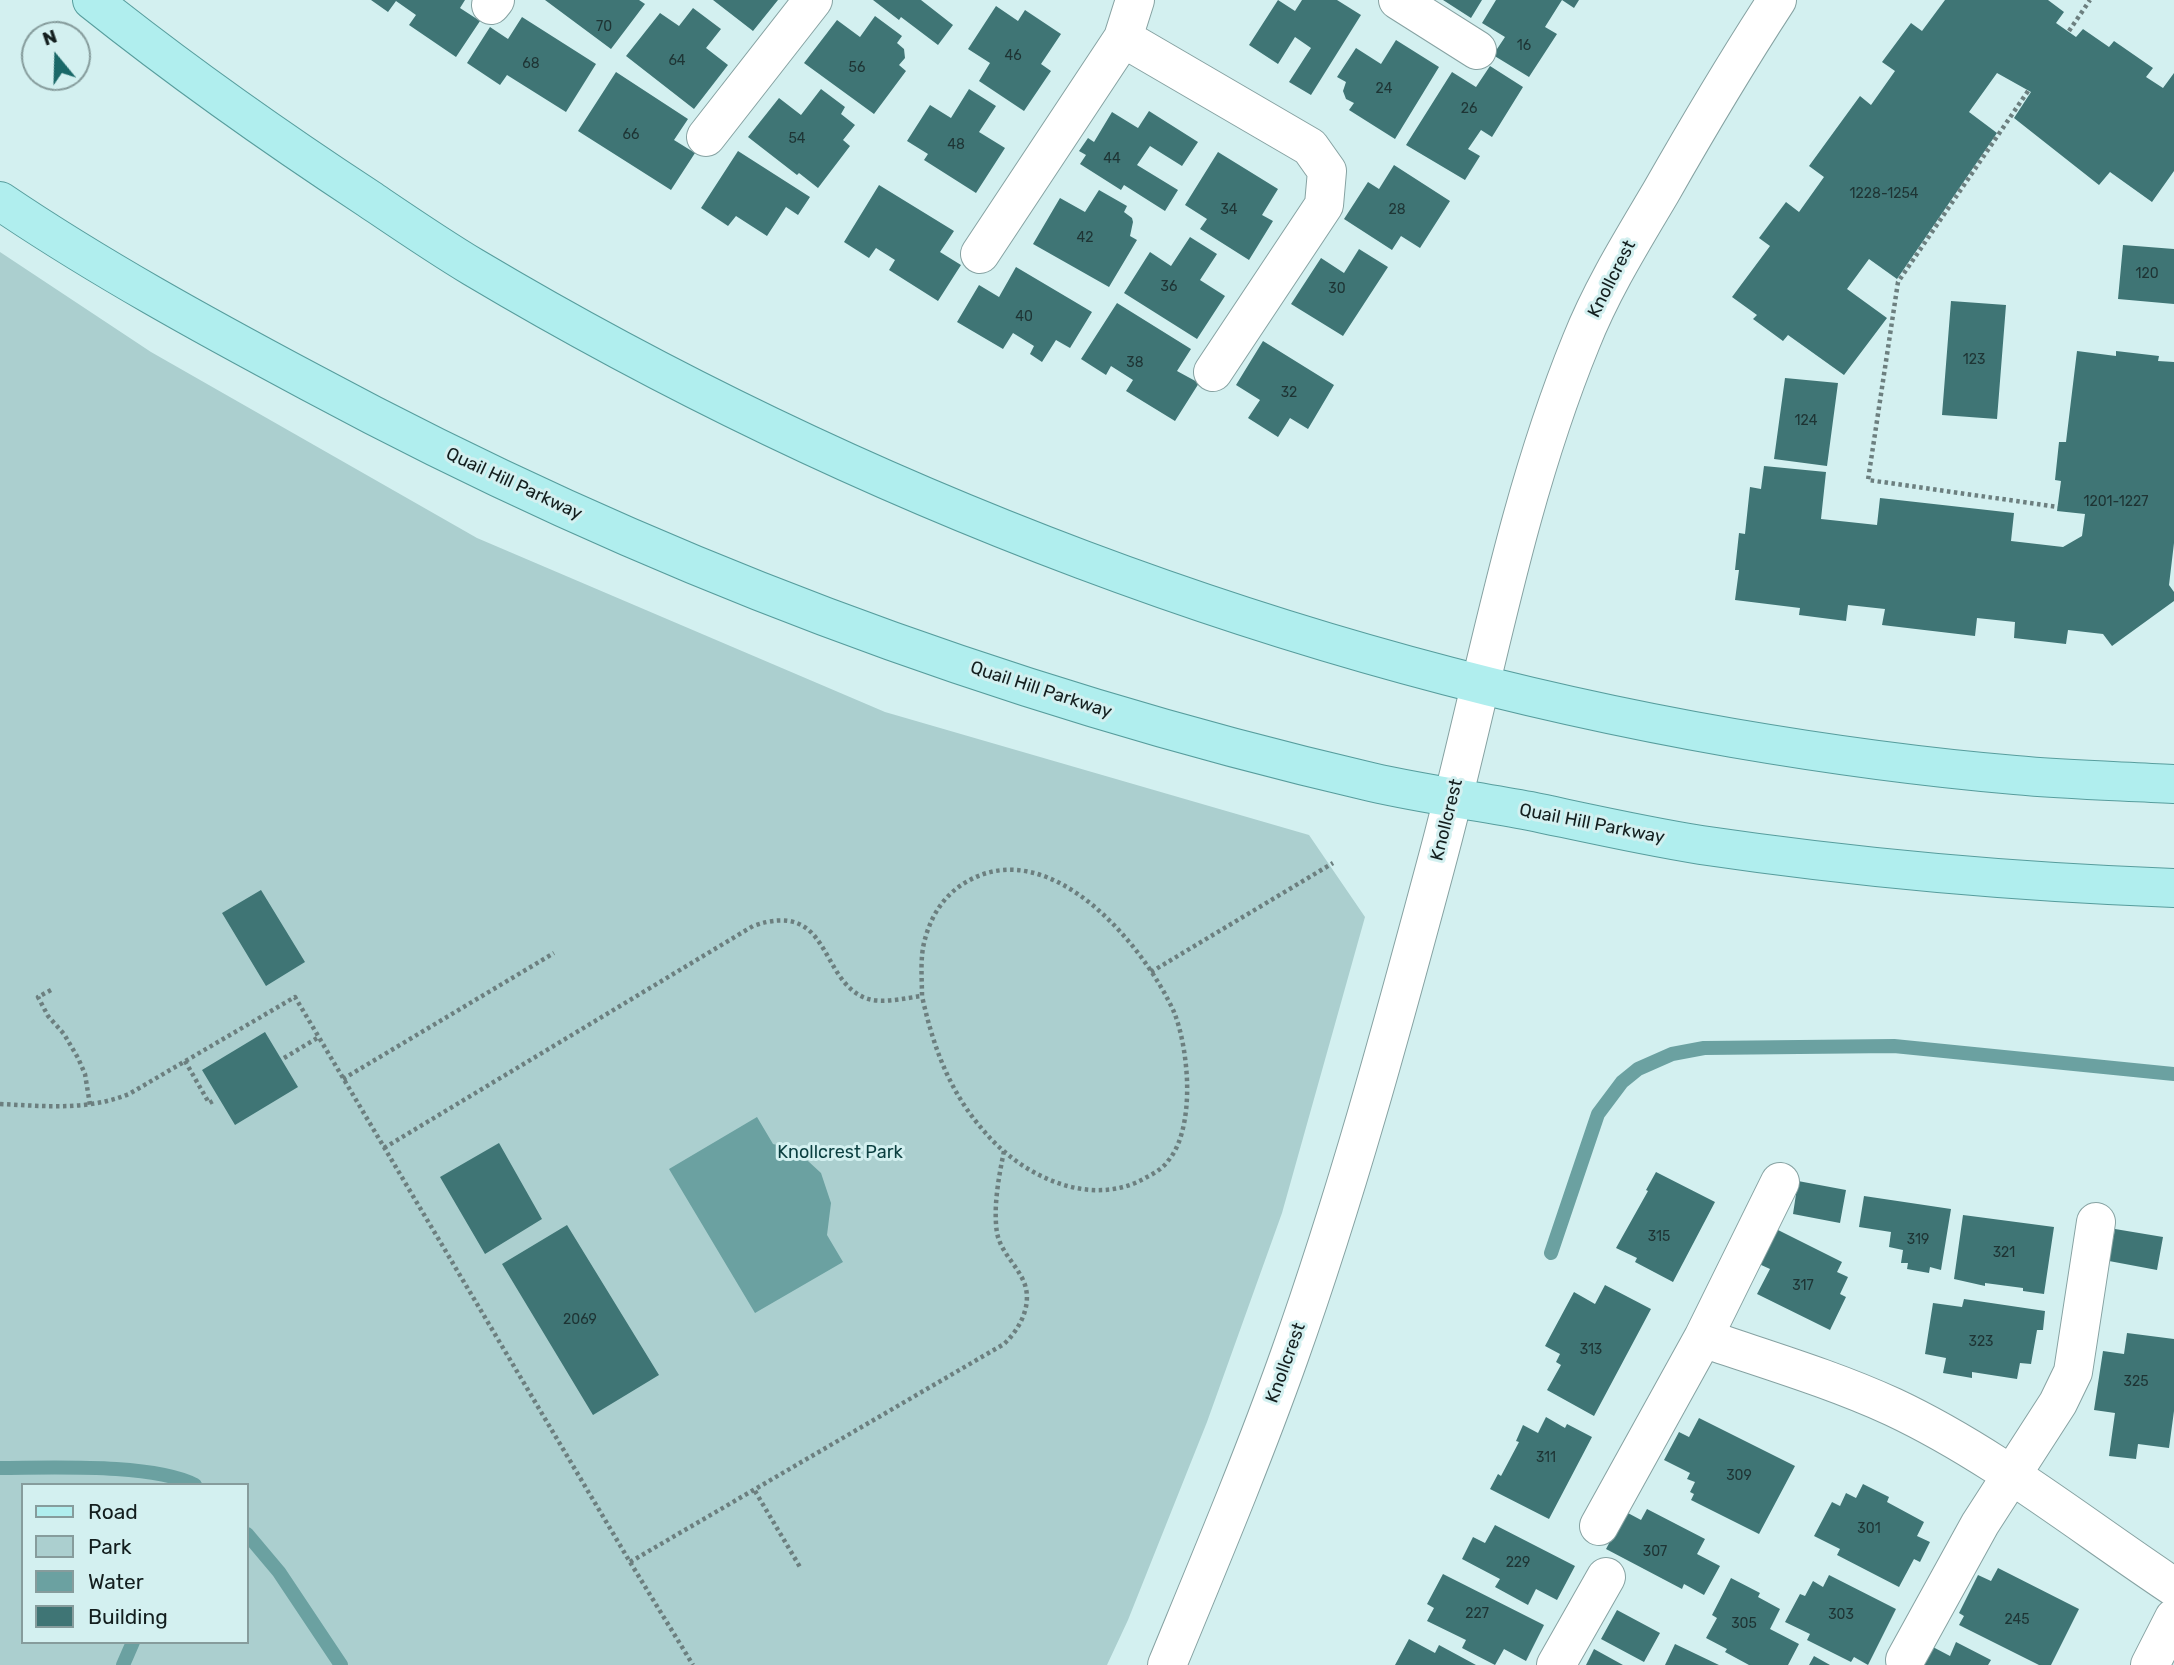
<!DOCTYPE html>
<style>
body{margin:0}
#map{position:relative;width:2174px;height:1665px;overflow:hidden;background:#d3f0f0;font-family:Rubik,sans-serif}
canvas{display:block}
.legend{position:absolute;left:21px;top:1483px;width:228px;height:161px;box-sizing:border-box;background:#d3f0f0;border:2px solid #869c9c;margin:0;padding:9px 12px;list-style:none;font-size:21px;color:#131e1e}
.legend li{display:flex;align-items:center;gap:14px;height:35px}
.legend b{width:35px;border:2px solid #869c9c}
.north{position:absolute;left:21px;top:21px;width:70px;height:70px;box-sizing:border-box;background:#d3f0f0;border:2px solid #869c9c;border-radius:50%;rotate:341deg;font-size:19px;font-weight:700;line-height:28px;text-align:center;color:#131e1e}
.north::after{content:'';display:block;margin:auto;width:24px;height:32px;background:#1a6868;clip-path:polygon(50% 0,100% 100%,50% 72%,0 100%)}
</style>
<div id="map">
<canvas width="2174" height="1665"></canvas>
<ul class="legend">
<li><b style="height:9px;background:#b0eeee"></b>Road</li>
<li><b style="height:19px;background:#abcfcf"></b>Park</li>
<li><b style="height:19px;background:#6ba1a1"></b>Water</li>
<li><b style="height:19px;background:#3f7575"></b>Building</li>
</ul>
<div class="north">N</div>
</div>
<script>
const g = document.querySelector('canvas').getContext('2d');
g.lineJoin = 'round';
function fillPath(path, color) {
  g.fillStyle = color;
  g.fill(path, 'evenodd');
}
function strokePath(path, color, width, dash) {
  g.strokeStyle = color;
  g.lineWidth = width;
  g.lineCap = dash ? 'butt' : 'round';
  g.setLineDash(dash || []);
  g.stroke(path);
}
function drawText(font, color, halo, rows, align = 'center') {
  g.font = font + ' Rubik,sans-serif';
  g.lineWidth = 6;
  g.setLineDash([]);
  g.textBaseline = 'middle';
  g.strokeStyle = halo;
  g.fillStyle = color;
  for (const [text, x, y, turn = 0] of rows) {
    g.save();
    g.translate(x, y);
    g.rotate((+turn || 0) * Math.PI / 180);
    g.textAlign = isNaN(turn) ? turn : align;
    if (halo) g.strokeText(text, 0, 0);
    g.fillText(text, 0, 0);
    g.restore();
  }
}
fillPath(new Path2D(`
 M0,252L151,352L477,538L885,712L1309,835L1365,917L1282,1213L1207,1422L1128,1620L1107,1665H0ZM23,1485H247V1642H23Z`), '#abcfcf');
fillPath(new Path2D(`
 M757,1117L773,1144L796,1150L821,1173L831,1203L827,1235L843,1262L755,1313L669,1169Z`), '#6ba1a1');
strokePath(new Path2D(`
 M1551,1253L1598,1114L1622,1082L1638,1069L1672,1054L1704,1048L1894,1046L2174,1074
 M0,1468C51,1468 152,1463 195,1485
 M247,1534L279,1572L341,1665
 M123,1665L133,1642`), '#6ba1a1', 14);
fillPath(new Path2D(`
 M371,0H465L460,8L480,21L456,57L409,25L416,15L396,1L388,12Z
 M545,0H639L645,4L611,49Z
 M713,0H778L753,31Z
 M873,0H921L953,25L938,45L901,17L899,20Z
 M1278,0L1295,11L1302,0H1337L1361,15L1311,95L1289,82L1311,48L1295,37L1278,64L1249,45Z
 M1443,0H1482L1471,18Z
 M1496,0H1579L1574,8L1562,0L1545,27L1557,34L1529,77L1493,55L1505,37L1482,23Z
 M1945,0H2048L2064,12L2056,23L2076,37L2083,29L2109,47L2114,41L2153,68L2146,77L2163,88L2174,73V171L2152,202L2110,172L2099,185L2014,118L2031,92L1997,73L1969,112L1997,133L1897,279L1869,259L1847,289L1887,318L1844,375L1788,335L1783,341L1753,319L1757,315L1732,297L1770,246L1759,238L1786,202L1799,212L1824,177L1809,166L1860,96L1871,105L1895,71L1882,62L1911,23L1922,31Z
 M996,6L1018,21L1025,10L1061,34L1041,64L1051,71L1024,111L979,81L990,63L968,49Z
 M693,8L721,29L706,48L728,65L694,109L626,56L660,13L679,26Z
 M875,16L902,36L897,43L904,49L905,58L899,65L906,71L874,114L804,63L837,20L860,37Z
 M522,17L596,64L566,112L507,75L500,85L467,63L490,27L508,39Z
 M1396,40L1439,67L1395,139L1349,110L1354,103L1346,99L1343,91L1346,82L1337,77L1356,48L1381,64Z
 M1490,66L1523,87L1492,137L1481,130L1468,149L1480,156L1465,180L1406,145L1452,72L1476,87Z
 M616,72L688,119L674,140L695,153L671,190L578,131Z
 M821,89L845,107L841,114L855,125L843,140L850,146L818,188L799,173L797,175L748,137L779,98L801,115Z
 M969,89L996,106L979,132L1005,148L976,193L924,160L928,154L907,141L930,105L951,118Z
 M1149,111L1198,142L1182,166L1150,146L1137,165L1178,190L1165,211L1124,185L1121,190L1080,164L1086,155L1079,151L1088,138L1094,142L1112,112L1138,128Z
 M738,151L810,197L798,215L786,207L767,236L736,216L728,226L701,208Z
 M1218,152L1278,189L1262,215L1273,221L1249,260L1200,229L1207,219L1185,205Z
 M1394,165L1450,201L1420,248L1401,236L1392,250L1344,219L1368,182L1379,189Z
 M879,185L954,231L940,252L961,265L938,301L889,270L895,260L876,248L869,258L844,242Z
 M1099,190L1127,206L1124,212L1132,218L1133,222L1130,236L1137,240L1109,287L1033,244L1060,198L1085,212Z
 M1190,237L1217,254L1200,280L1225,296L1197,339L1124,293L1150,252L1171,266Z
 M2123,245L2174,249V304L2118,299Z
 M1359,249L1388,267L1343,336L1291,304L1321,258L1344,273Z
 M1016,267L1092,312L1070,348L1056,340L1042,362L1030,354L1034,346L1013,333L1003,349L957,322L979,285L999,297Z
 M1951,301L2006,305L1997,419L1942,415Z
 M1117,303L1191,349L1177,371L1199,383L1175,421L1126,391L1133,380L1111,366L1106,375L1081,359Z
 M1263,341L1334,385L1308,429L1290,418L1278,437L1248,418L1260,400L1236,385Z
 M2077,351L2116,356V351L2159,356L2158,361L2174,362V543L2169,585L2174,592V601L2112,646L2103,634L2068,630L2066,644L2014,638L2015,622L1977,618L1975,636L1882,625L1885,609L1848,605L1846,621L1799,615L1800,608L1735,600L1739,570H1735L1739,533L1745,534L1750,487L1761,489L1764,466L1826,472L1821,519L1877,525L1880,498L2014,513L2011,541L2063,547L2082,536L2085,514L2057,511L2061,481L2055,480L2059,442H2066Z
 M1785,378L1838,383L1827,466L1774,459Z
 M261,890L305,962L266,986L222,913Z
 M265,1032L298,1087L235,1125L202,1070Z
 M499,1143L542,1219L485,1254L440,1177Z
 M1656,1172L1715,1202L1673,1282L1635,1262L1637,1258L1616,1248L1648,1191L1646,1190Z
 M1798,1181L1846,1190L1840,1223L1793,1214Z
 M1864,1196L1951,1209L1941,1270L1930,1267L1929,1273L1907,1269L1908,1263H1901L1903,1250L1889,1247L1891,1232L1859,1227Z
 M1963,1215L2054,1227L2044,1294L2023,1291V1288L1985,1283V1286L1954,1279Z
 M567,1225L659,1375L593,1415L502,1264Z
 M1776,1229L1842,1262L1837,1272L1848,1277L1840,1294L1846,1297L1830,1330L1757,1294L1770,1269L1759,1264Z
 M2115,1229L2163,1237L2157,1270L2109,1261Z
 M1605,1285L1651,1309L1594,1416L1547,1390L1561,1365L1556,1362L1560,1354L1545,1346L1574,1292L1595,1304Z
 M1964,1299L2045,1311L2043,1330H2037L2031,1364L2020,1363L2017,1379L1972,1372V1378L1943,1373L1946,1358L1925,1354L1933,1303L1962,1307Z
 M2127,1333L2174,1339V1411L2169,1448L2138,1444L2136,1459L2109,1456L2115,1413L2094,1410L2103,1351L2124,1354Z
 M1546,1417L1565,1428L1567,1424L1592,1437L1549,1519L1490,1489L1498,1474L1501,1476L1519,1442L1516,1441L1523,1425L1538,1433Z
 M1699,1418L1795,1466L1759,1534L1691,1500L1694,1494L1690,1492L1695,1482L1687,1479L1690,1473L1664,1460L1679,1432L1689,1437Z
 M1863,1484L1889,1497L1887,1502L1924,1522L1917,1536L1930,1542L1920,1562L1914,1559L1899,1587L1837,1555L1840,1549L1814,1536L1832,1502L1840,1506L1846,1493L1856,1498Z
 M1647,1509L1705,1539L1697,1554L1720,1566L1704,1595L1684,1584L1682,1589L1606,1549L1626,1512L1641,1520Z
 M1495,1525L1575,1566L1557,1600L1536,1589L1528,1605L1495,1587L1500,1579L1462,1559L1473,1537L1485,1543Z
 M1998,1568L2079,1609L2051,1665H2039L1959,1625L1964,1616L1959,1613L1978,1575L1991,1581Z
 M1443,1574L1544,1625L1526,1661L1504,1649L1495,1665L1462,1648L1466,1640L1427,1621L1434,1608L1427,1604Z
 M1829,1575L1896,1609L1868,1665L1854,1657L1851,1662L1807,1640L1810,1634L1785,1622L1800,1594L1805,1596L1813,1581L1823,1587Z
 M1731,1578L1760,1593L1758,1597L1780,1609L1770,1629L1799,1644L1788,1665H1749L1725,1652L1727,1649L1706,1638L1717,1618L1712,1615Z
 M1617,1610L1660,1633L1644,1662L1601,1639Z
 M1409,1639L1435,1653L1439,1645L1476,1665H1395Z
 M1956,1642L1991,1660L1988,1665H1922L1931,1646L1950,1656Z
 M1675,1644L1719,1665H1665Z
 M1594,1649L1623,1665H1586Z
 M1814,1656L1830,1665H1809Z`), '#3f7575');
const minor = new Path2D(`
 M1398,0L1477,50
 M491,5L495,0
 M1123,38L1310,147L1327,171L1324,205L1213,372
 M706,137L813,0
 M980,254L1123,38L1135,0
 M1703,1338C1767,1360 1832,1379 1893,1407C1993,1454 2082,1526 2174,1587
 M1599,1526L1703,1338L1780,1182
 M1905,1660L1980,1524L2058,1403L2073,1372L2096,1222
 M1167,1665C1209,1563 1252,1461 1289,1357C1346,1197 1391,1032 1435,868C1483,692 1512,511 1581,342C1602,289 1632,241 1661,192C1698,127 1736,63 1777,0
 M1556,1665L1606,1577
 M2150,1665L2174,1618`);
const major = new Path2D(`
 M92,0C181,71 273,136 369,199C403,222 438,246 473,267C856,495 1294,662 1733,738C1826,754 1921,767 2015,775C2068,780 2121,781 2174,784
 M0,201C99,268 205,326 310,382C644,562 1002,696 1371,782C1423,794 1477,801 1530,811C1587,823 1644,836 1701,845C1857,868 2016,882 2174,888`);
strokePath(minor, '#86a2a2', 40);
strokePath(major, '#579d9d', 40);
strokePath(new Path2D(`
 M2069,31L2090,0
 M2028,91L1898,282L1868,480L2058,507
 M1151,972L1333,863
 M51,990L38,997L48,1016L64,1034L78,1058L85,1074L90,1105
 M284,1058L319,1037
 M185,1061L209,1103L215,1100
 M343,1079L554,953
 M0,1104C44,1106 87,1111 129,1094L295,997L630,1562L693,1665
 M384,1148L753,926C830,899 819,977 863,997C880,1005 904,998 922,996C922,979 920,960 924,943C930,917 944,894 968,881C1051,834 1144,945 1174,1012C1182,1032 1186,1058 1187,1080C1188,1105 1185,1141 1168,1161C1163,1168 1155,1173 1147,1177C1091,1210 1021,1176 983,1130C949,1091 933,1046 922,996
 M755,1491L800,1567
 M630,1562L1004,1344C1020,1329 1034,1303 1023,1280C1015,1263 1001,1252 997,1233C993,1206 999,1176 1004,1151`), '#6c7f7f', 4.5, [3.5, 3.5]);
strokePath(minor, '#fff', 38);
strokePath(major, '#b0eeee', 38);
drawText('14px', '#1e3434', null, [
 ["70",604,27],
 ["16",1524,46],
 ["46",1013,56],
 ["64",677,61],
 ["68",531,64],
 ["56",857,68],
 ["24",1384,89],
 ["26",1469,109],
 ["66",631,135],
 ["54",797,139],
 ["48",956,145],
 ["44",1112,159],
 ["1228-1254",1884,194],
 ["34",1229,210],
 ["28",1397,210],
 ["42",1085,238],
 ["120",2147,274],
 ["36",1169,287],
 ["30",1337,289],
 ["40",1024,317],
 ["123",1974,360],
 ["38",1135,363],
 ["32",1289,393],
 ["124",1806,421],
 ["1201-1227",2116,502],
 ["315",1659,1237],
 ["319",1918,1240],
 ["321",2004,1253],
 ["317",1803,1286],
 ["2069",580,1320],
 ["323",1981,1342],
 ["313",1591,1350],
 ["325",2136,1382],
 ["311",1546,1458],
 ["309",1739,1476],
 ["301",1869,1529],
 ["307",1655,1552],
 ["229",1518,1563],
 ["227",1477,1614],
 ["303",1841,1615],
 ["245",2017,1620],
 ["305",1744,1624]
]);
drawText('18px', '#131e1e', '#d3f0f0', [
 ["Knollcrest",1612,279,-63],
 ["Quail Hill Parkway",514,484,25],
 ["Quail Hill Parkway",1041,690,18],
 ["Knollcrest",1447,820,-76],
 ["Quail Hill Parkway",1592,824,11],
 ["Knollcrest",1286,1363,-70]
]);
drawText('18px', '#0b3f40', '#d3f0f0', [
 ["Knollcrest Park",840,1153]
]);
</script>
